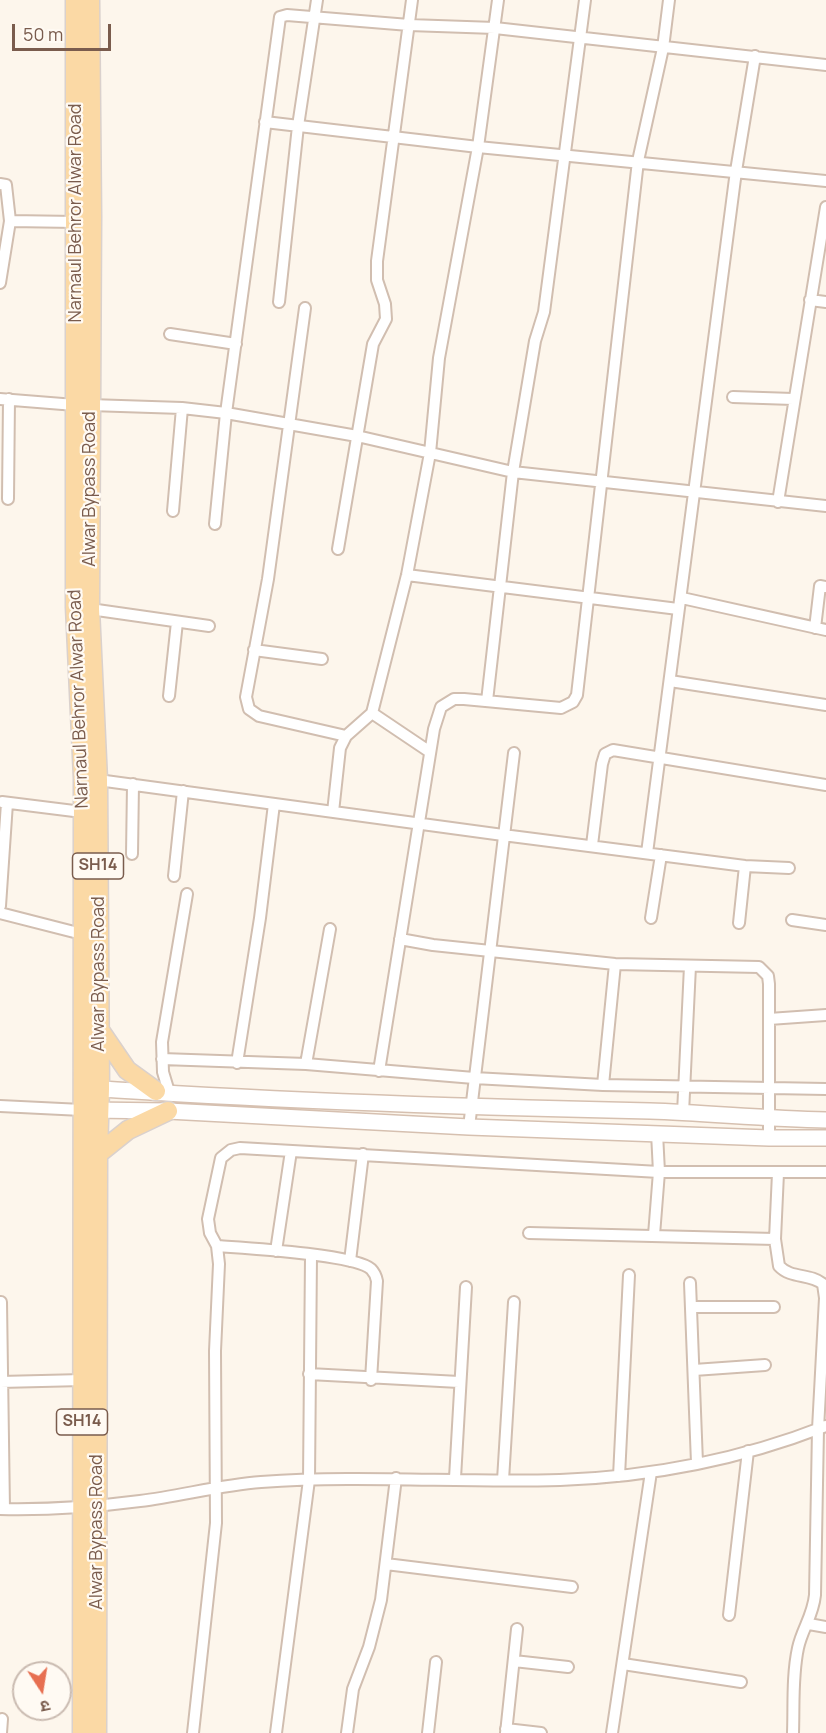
<!DOCTYPE html>
<meta charset="utf-8">
<style>
body{margin:0}
#map{position:relative;width:826px;height:1733px;overflow:hidden;background:#fdf6ec;font-family:Manrope,"Noto Sans Devanagari",sans-serif}
canvas{display:block}
.north{position:absolute;left:12px;top:1661px;width:60px;height:60px;box-sizing:border-box;background:#fffaf3;border:2px solid #cabbb1;border-radius:50%;rotate:168deg;font-size:16px;font-weight:700;line-height:24px;text-align:center;color:#7a5c4d}
.north::after{content:'';display:block;margin:auto;width:21px;height:27px;background:#e76f51;clip-path:polygon(50% 0,100% 100%,50% 72%,0 100%)}
.scale{position:absolute;left:12px;top:24px;width:99px;height:27px;box-sizing:border-box;border:3px solid #7a5c4d;border-top:0;padding-left:8px;font-size:18px;line-height:21px;white-space:nowrap;color:#7a5c4d;-webkit-text-stroke:4px #fffaf3;paint-order:stroke}
</style>
<div id="map">
<canvas width="826" height="1733"></canvas>
<div class="north">उ</div>
<div class="scale">50 m</div>
</div>
<script>
const g = document.querySelector('canvas').getContext('2d');
g.lineJoin = 'round';
function strokePath(path, color, width, dash) {
  g.strokeStyle = color;
  g.lineWidth = width;
  g.lineCap = dash ? 'butt' : 'round';
  g.setLineDash(dash || []);
  g.stroke(path);
}
function drawText(font, color, halo, rows, align = 'center') {
  g.font = font + ' Manrope,sans-serif';
  g.lineWidth = 4.5;
  g.setLineDash([]);
  g.textBaseline = 'middle';
  g.strokeStyle = halo;
  g.fillStyle = color;
  for (const [text, x, y, turn = 0] of rows) {
    g.save();
    g.translate(x, y);
    g.rotate((+turn || 0) * Math.PI / 180);
    g.textAlign = isNaN(turn) ? turn : align;
    if (halo) g.strokeText(text, 0, 0);
    g.fillText(text, 0, 0);
    g.restore();
  }
}
const minor = new Path2D(`
 M265,122L478,147L826,181
 M0,184L6,185L10,221L76,222
 M0,283L10,221
 M810,300L826,302
 M279,302L298,126L317,0
 M305,308L268,579L246,697L249,709L259,716L346,736
 M170,334L236,344
 M733,397L793,399
 M0,399L75,405
 M90,405L182,408L226,413L357,436L513,472L826,506
 M8,499L9,399
 M778,502L826,207
 M173,511L182,408
 M215,524L226,413L280,17L287,15L409,25L495,28L826,65
 M338,549L373,344L386,319L385,304L377,280V261L412,0
 M407,575L678,609
 M682,598L826,630
 M90,609L209,626
 M815,628L820,586L826,587
 M254,650L322,659
 M670,681L826,705
 M169,696L177,622
 M487,701L513,472L535,341L544,312L585,0
 M372,713L430,752
 M98,780L503,835L745,866L789,868
 M2,802L82,812
 M333,812L340,748L346,736L372,713L407,575L430,453L439,358L478,147L498,0
 M592,845L602,764L605,754L613,750L826,785
 M647,853L736,171L755,56
 M132,854L133,784
 M174,876L183,791
 M0,906L7,803
 M0,913L82,934
 M651,918L661,855
 M792,920L826,925
 M739,923L745,866
 M400,939L433,945L615,964L759,967L768,976L769,984V1138
 M769,1019L826,1015
 M162,1059L306,1064L474,1078L603,1085L826,1089
 M237,1063L260,918L274,804
 M306,1064L330,929
 M379,1071L434,729L441,707L454,699H464L561,708L573,702L577,695L638,161L663,48L669,0
 M603,1085L615,964
 M169,1092L163,1072L162,1042L187,894
 M0,1106L82,1110
 M683,1113L690,966
 M469,1127L514,753
 M778,1173L775,1239L779,1266C791,1279 810,1273 823,1284L825,1298L818,1429L815,1595C813,1616 802,1629 798,1648C792,1676 794,1705 793,1733
 M529,1233L775,1239
 M654,1235L659,1172L657,1133
 M217,1246C244,1248 354,1254 371,1269C375,1273 376,1276 377,1281L371,1380
 M276,1251L291,1151
 M350,1261L363,1154
 M690,1283L697,1463
 M1,1302L4,1509
 M692,1307H774
 M694,1370L765,1365
 M309,1374L459,1382
 M0,1382L83,1380
 M619,1476L629,1275
 M455,1478L466,1287
 M503,1480L514,1302
 M0,1509C47,1510 94,1507 140,1501C181,1496 220,1485 261,1482C361,1475 461,1483 560,1480C650,1477 742,1459 826,1426
 M386,1564L572,1587
 M729,1615L748,1451
 M809,1624L826,1627
 M514,1661L568,1667
 M623,1664L741,1682
 M506,1729L541,1733
 M1,1733L2,1719
 M193,1733L216,1523L215,1351L219,1264L217,1246L210,1233L208,1219L221,1158L231,1150L240,1148L659,1172H826
 M276,1733L309,1480L311,1256
 M347,1733L353,1689L369,1647L381,1600L396,1478
 M428,1733L436,1662
 M506,1733L517,1629
 M612,1733L651,1472`);
const secondary = new Path2D(`
 M88,1088C275,1101 463,1107 650,1111C709,1113 767,1119 826,1120
 M89,1110L168,1111L469,1127L769,1138H826`);
const primary = new Path2D(`
 M75,0V607L83,778L82,1733
 M90,0L92,216L90,609L98,780L100,1089L98,1154L97,1733
 M99,1029L127,1070L156,1091
 M98,1154L128,1130L168,1111`);
strokePath(minor, '#d1beb0', 14);
strokePath(secondary, '#d6c0b0', 18);
strokePath(primary, '#dad1cd', 21);
strokePath(minor, '#fff', 10);
strokePath(secondary, '#fff', 15);
strokePath(primary, '#fbd9a5', 18);
for (const [x, y, w] of [
 [98,866,51],
 [82,1422,51]
]) {
  const box = new Path2D();
  box.roundRect(x - w / 2, y - 13, w, 26, 4.5);
  g.fillStyle = '#fffaf3';
  g.fill(box);
  strokePath(box, '#7a5c4d', 1.5);
}
drawText('bold 16px', '#7a5c4d', null, [
 ["SH14",98,866],
 ["SH14",82,1422]
]);
drawText('18px', '#7a5c4d', '#fffaf3', [
 ["Narnaul Behror Alwar Road",76,213,-90],
 ["Alwar Bypass Road",90,489,-90],
 ["Narnaul Behror Alwar Road",79,699,-92],
 ["Alwar Bypass Road",99,974,-90],
 ["Alwar Bypass Road",97,1532,-90]
]);
</script>
